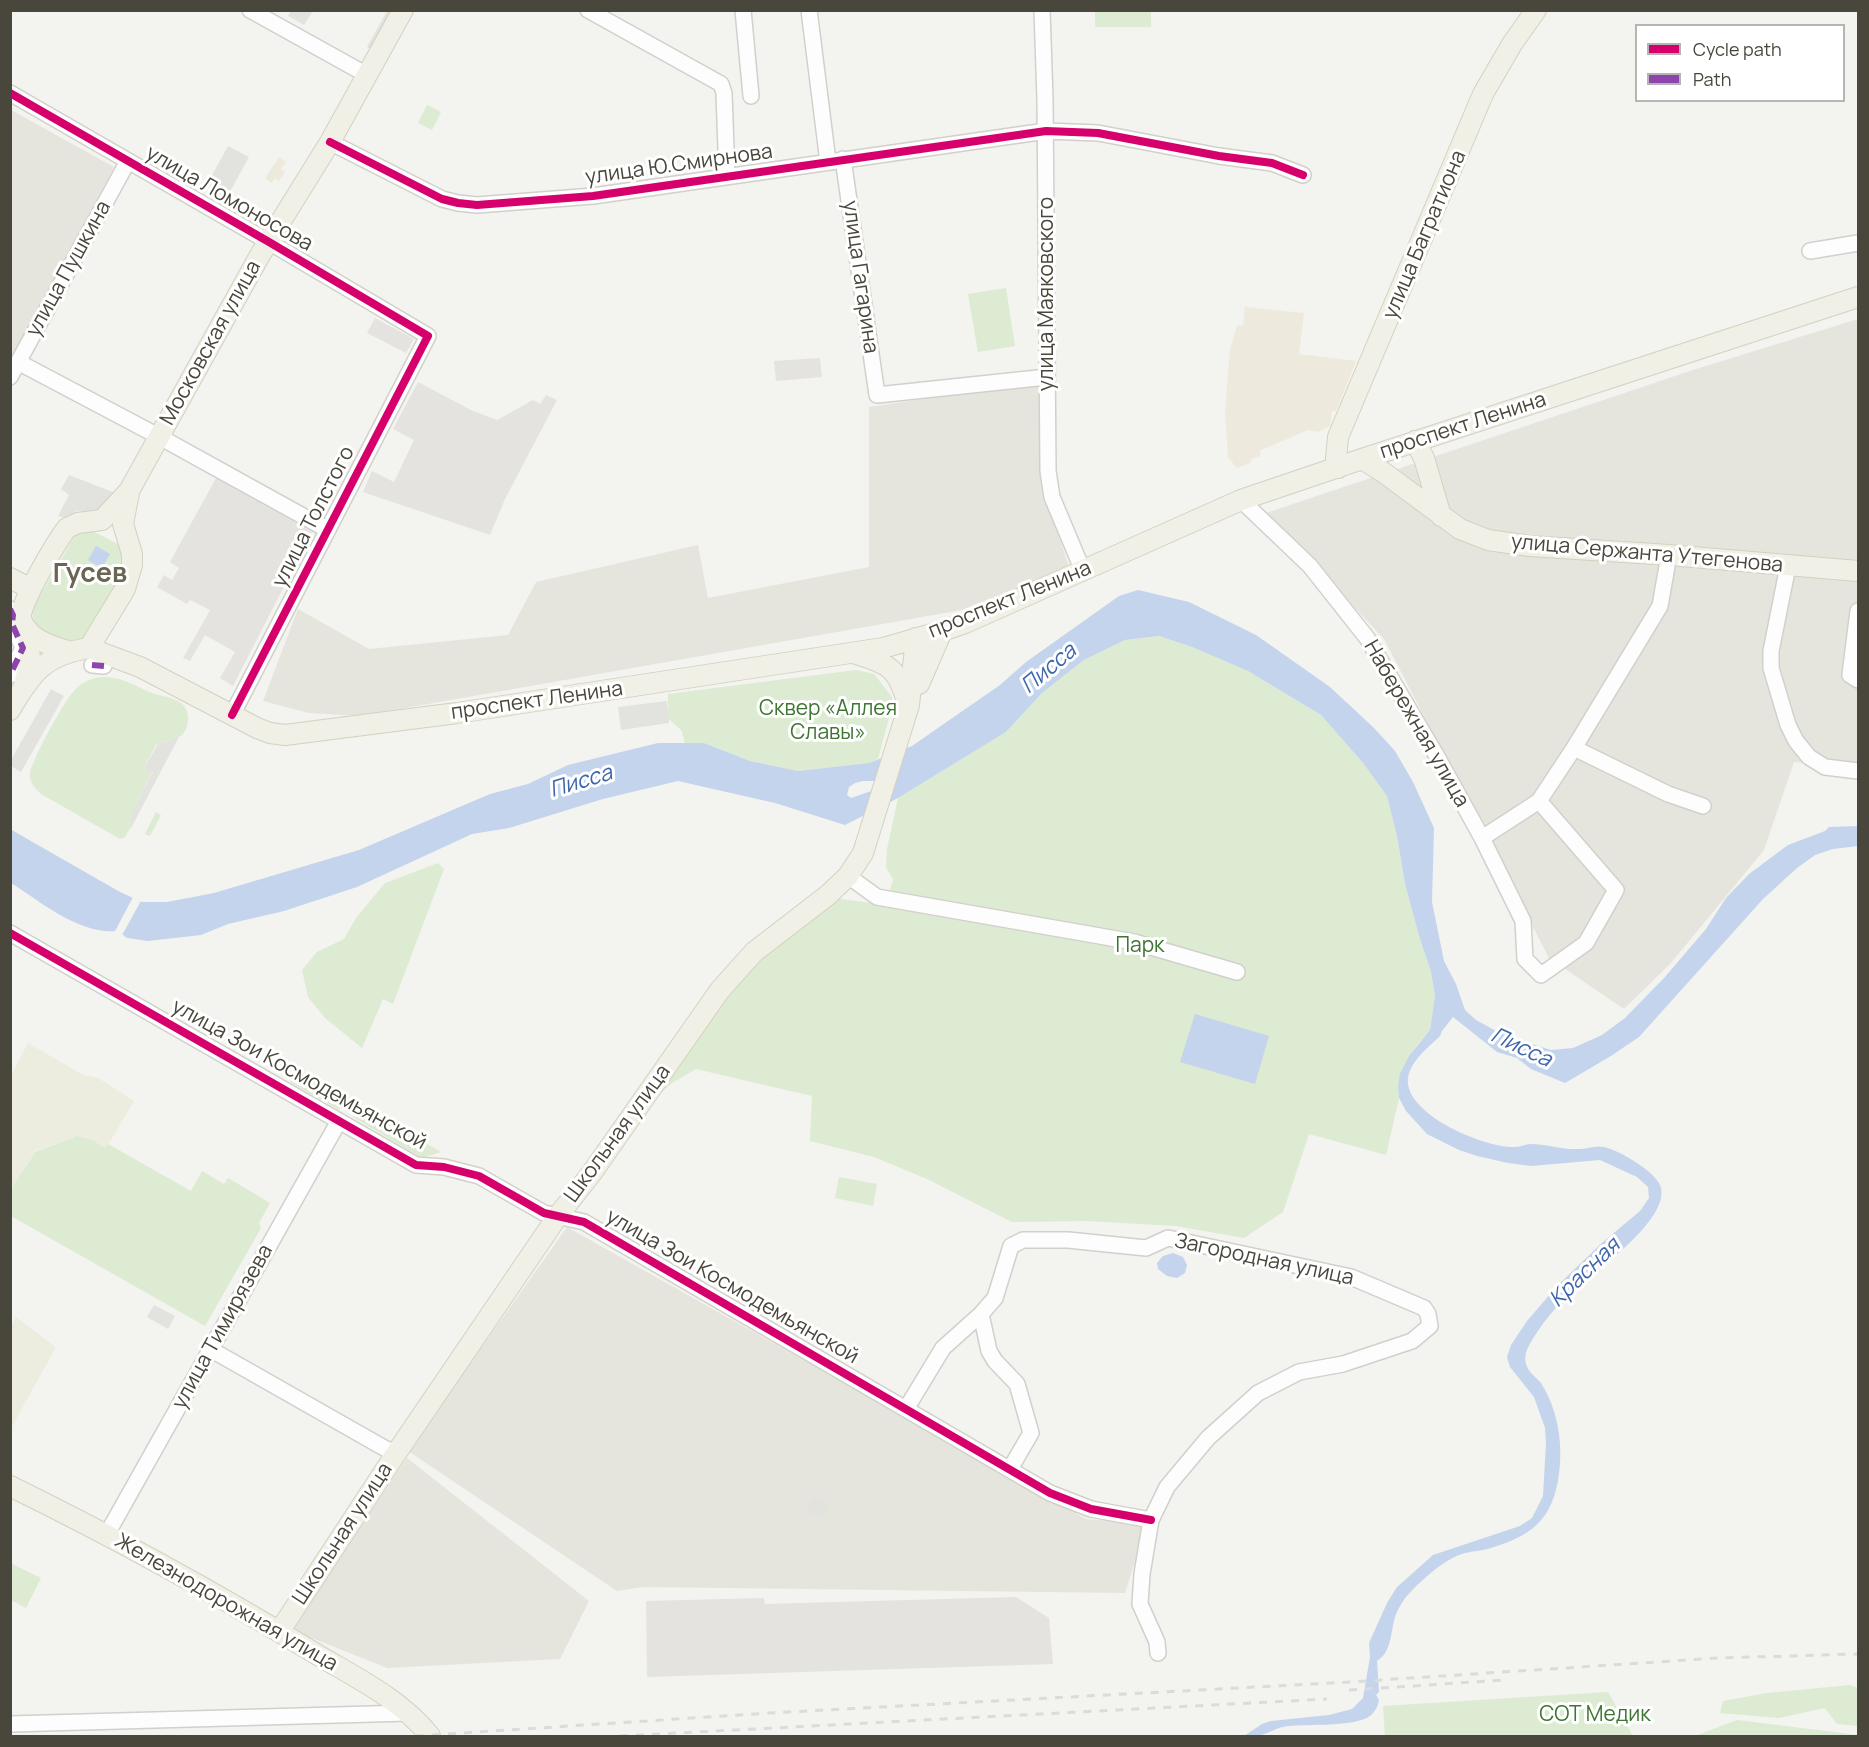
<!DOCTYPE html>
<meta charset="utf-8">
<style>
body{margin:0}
#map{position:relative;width:1869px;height:1747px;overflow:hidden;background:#f3f3ef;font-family:Manrope,sans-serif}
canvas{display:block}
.frame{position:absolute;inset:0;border:12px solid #49463b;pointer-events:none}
.legend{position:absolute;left:1635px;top:24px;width:210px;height:78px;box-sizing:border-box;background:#fff;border:2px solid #b6b5b1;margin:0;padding:8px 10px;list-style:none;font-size:18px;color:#49463b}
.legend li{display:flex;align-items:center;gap:12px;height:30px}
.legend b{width:30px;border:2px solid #b6b5b1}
</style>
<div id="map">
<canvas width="1869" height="1747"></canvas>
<div class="frame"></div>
<ul class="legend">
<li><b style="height:8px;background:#d6006c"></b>Cycle path</li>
<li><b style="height:8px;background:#8e44ad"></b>Path</li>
</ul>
</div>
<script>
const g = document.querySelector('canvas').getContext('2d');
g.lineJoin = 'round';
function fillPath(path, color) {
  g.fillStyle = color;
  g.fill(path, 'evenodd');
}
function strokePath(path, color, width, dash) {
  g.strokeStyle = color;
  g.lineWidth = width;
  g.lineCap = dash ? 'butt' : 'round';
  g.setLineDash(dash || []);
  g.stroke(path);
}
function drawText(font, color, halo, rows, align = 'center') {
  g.font = font + ' Manrope,sans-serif';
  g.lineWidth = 6;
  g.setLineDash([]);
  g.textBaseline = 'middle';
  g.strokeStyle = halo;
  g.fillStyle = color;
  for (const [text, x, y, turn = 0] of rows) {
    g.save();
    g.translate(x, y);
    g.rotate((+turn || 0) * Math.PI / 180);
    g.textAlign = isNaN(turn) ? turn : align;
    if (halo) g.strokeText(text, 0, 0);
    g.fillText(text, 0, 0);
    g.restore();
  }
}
fillPath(new Path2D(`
 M11,110L114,167L11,359Z
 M1858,319V768L1794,762L1764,850L1671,963L1624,1009L1549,958L1384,639L1266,513L1693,370Z
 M1040,382L1046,496L1069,567L962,610L360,716L309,713L263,701L298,609L369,649L508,635L536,582L698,545L708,598L869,567V407Z
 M567,1227L1086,1519L1147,1524L1125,1593L644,1587L617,1591L408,1451Z
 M407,1458L589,1601L560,1659L387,1668L292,1630Z`), '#e6e5dd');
fillPath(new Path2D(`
 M279,157L286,162L281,169L285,172L279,181L275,178L272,183L265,178Z
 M1245,307L1304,313L1299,354L1356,361L1336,411H1332L1330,426L1318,432L1308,430L1261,450L1260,456L1251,459L1250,463L1237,468L1228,457L1225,412L1230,349L1237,326L1243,325Z`), '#ede9dd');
fillPath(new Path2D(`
 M375,318L414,339L406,353L367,333Z
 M820,358L822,377L776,381L774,361Z
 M418,382L471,410L497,420L533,400L540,404L546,395L557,400L505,499L490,535L363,492L372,471L394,482L414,440L393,429Z
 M216,478L312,532L233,686L220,678L235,652L205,635L190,661L183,658L210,610L190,600L187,604L157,587L164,575L172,580L179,568L170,562Z
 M1016,1597L1049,1618L1053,1664L647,1677L646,1601L764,1598L765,1604Z`), '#e5e3df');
fillPath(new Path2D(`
 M28,1043L83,1075L98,1078L134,1101L106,1148L93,1140L77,1136L35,1151L11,1189V1076Z
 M16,1317L54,1346L55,1349L11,1428L10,1329Z`), '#ececdf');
fillPath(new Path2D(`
 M1095,11H1151V27H1095Z
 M427,105L441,112L432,130L418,123Z
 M1006,288L1015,346L978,352L968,294Z
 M92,531L120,545L130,559L92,638L65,646L34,625L32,609L74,537L82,532Z
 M1159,636L1192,647L1248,671L1321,715L1363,763L1387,796L1397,836L1405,884L1419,936L1431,972L1435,996L1430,1030L1414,1049L1398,1087L1399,1098L1386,1155L1309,1134L1283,1212L1244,1238L1176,1226L1087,1221L1012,1222L927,1179L874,1157L810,1141L812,1096L696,1069L672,1083L661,1093L711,1020L742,979L826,897L886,905L893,879L886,867L887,849L898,798L1006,732L1042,693L1084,660L1125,640Z
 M856,670L874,674L892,697L890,714L878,759L869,763L798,771L750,761L704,743L685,744L682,731L668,718V694Z
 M103,677C121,677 132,684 147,691C162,698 187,696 188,717C188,724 187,730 182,735C175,741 164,740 156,745L145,765L147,773L153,771L131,814L132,825L125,837L120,839L41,794C35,788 29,782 30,774C31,762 64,701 74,691C81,682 92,678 103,677Z
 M156,812L161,815L150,836L145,834Z
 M438,863L444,869L393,1004L383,999L362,1048L325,1018L308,997L302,970L317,952L344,939L356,918L385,883Z
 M298,1069L346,1097L339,1110L290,1082Z
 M360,1104L441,1152L422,1158L353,1117Z
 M77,1136L93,1140L105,1148L108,1144L191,1191L202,1171L224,1184L228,1178L270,1203L259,1223L261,1228L205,1326L11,1216V1189L35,1152Z
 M839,1177L877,1184L873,1206L835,1198Z
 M10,1563L41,1578L26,1608L11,1600Z
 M1850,1685L1858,1688V1726L1837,1724L1825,1708L1779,1718L1720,1713L1723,1701L1767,1693Z
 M1608,1692L1633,1736H1385L1383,1706Z
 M1737,1720L1858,1735V1736H1695Z`), '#dcebd2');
fillPath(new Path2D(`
 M291,11V10L313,11L304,25L288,16Z
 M387,11H399L376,52L367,47Z
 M228,146L249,157L227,197L206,186Z
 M69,475L118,494L104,515L77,511L65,518L58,516L69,495L61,489Z
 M51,689L64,696L21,772L11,766V760Z
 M667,701L669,723L621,730L618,707Z
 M179,737L131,828V814L153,772L147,773L145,766L158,744Z
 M154,1305L175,1316L168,1329L147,1317Z
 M815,1497L829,1504L821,1518L807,1511Z`), '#e2e2de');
fillPath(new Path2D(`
 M96,546L110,554L102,568L88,560Z
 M1138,590L1189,602L1256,635L1330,687L1374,728L1395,751L1413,782L1434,828L1432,902L1444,961L1456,984L1465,1010L1476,1020L1496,1031L1528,1043L1551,1050L1573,1048L1602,1035L1625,1018L1664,978L1706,929L1726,898L1749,874L1788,845L1825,831L1829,827L1858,826V846L1833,849L1815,855L1797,868L1763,899L1639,1037L1611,1056L1565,1083L1531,1069L1517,1058L1497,1052L1453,1017L1442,1031L1440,1036C1428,1048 1411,1060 1408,1078C1403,1114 1486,1149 1516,1147C1521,1147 1525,1144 1530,1144C1546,1144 1563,1150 1579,1149C1588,1149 1595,1145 1604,1147C1619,1150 1654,1171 1660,1185C1674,1219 1587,1277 1565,1298C1554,1309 1542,1324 1534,1337C1529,1345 1523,1354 1526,1364C1528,1372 1536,1377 1541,1383C1556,1407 1562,1436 1560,1464C1556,1514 1538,1534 1491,1548C1482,1551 1471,1551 1462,1554C1449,1558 1435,1569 1425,1578C1415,1587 1405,1596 1399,1608C1389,1624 1395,1650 1377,1661L1379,1692L1376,1695L1379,1700C1378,1706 1375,1712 1370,1716C1355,1727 1308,1724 1288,1726C1277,1727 1268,1734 1257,1736C1253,1737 1248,1736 1244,1736L1262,1724L1271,1721L1329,1715L1352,1709L1363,1698L1370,1657L1369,1643L1387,1603L1397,1587L1433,1555L1520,1526L1532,1518L1543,1496L1546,1443L1545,1428L1534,1397L1510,1367L1507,1357L1511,1345L1527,1321L1557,1286L1603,1242L1640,1211L1649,1198L1648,1187L1637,1177L1600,1160L1531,1166L1508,1163L1477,1156L1459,1150L1427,1134L1406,1111L1399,1098L1398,1087L1400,1074L1409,1056L1430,1030L1435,996L1431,972L1419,936L1405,884L1397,836L1387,796L1363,763L1321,715L1248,671L1192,647L1159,636L1125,640L1084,660L1042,693L1006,732L898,798L845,825L775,803L678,781L603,799L509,828L472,834L357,887L284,911L228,924L201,935L148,941L127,938L118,931C80,935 41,902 11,883L10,829L120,892L142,902H167L214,893L359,850L490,794L528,784L568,765L658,743H704L750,761L798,771L869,763L912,746L1000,685L1026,662L1119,596ZM863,781H875L871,791L851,798L847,795L849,787L855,783Z
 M1195,1014L1269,1036L1255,1084L1180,1062Z
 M1173,1253L1183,1257L1187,1265L1185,1273L1177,1278L1167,1276L1158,1269L1157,1263L1163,1256Z`), '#c4d4ec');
fillPath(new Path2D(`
 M134,895L142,899L121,937L114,933Z`), '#f3f3ef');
const minor = new Path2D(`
 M250,10L367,75
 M588,10L721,84L724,93L727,177
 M743,10L751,96
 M809,10L828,162
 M1042,10L1045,100L1048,471L1052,497L1083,571
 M10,93L269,242L428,336L232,715
 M330,142L442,199L458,203L477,205L593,196L1046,131L1098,133L1219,156L1272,163L1303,175
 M843,159L877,395L1047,377
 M1810,251L1858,243
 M18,362L158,436L328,530
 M10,377L128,161
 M1241,500L1310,566L1367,638L1435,753L1482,838L1523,921L1525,959L1541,975L1586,943L1616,890L1539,801
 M1788,566L1771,651V668L1788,725L1796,741L1809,757L1825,767L1858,771
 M10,609L13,615L12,624L23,648L10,675
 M1858,611L1850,675L1858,680
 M92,665L104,666
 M1574,748L1668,794L1703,806
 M1482,838L1539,801L1574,748L1660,606L1669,555
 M848,876L877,897L1134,942L1237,972
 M10,933L416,1165L444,1167L479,1176L544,1213L584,1222L1050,1493L1091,1509L1151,1520
 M981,1314L989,1351L995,1361L1017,1384L1031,1433L1010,1469
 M210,1349L386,1449L397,1452
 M906,1409L943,1348L981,1314L995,1298L1011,1246L1023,1240H1068L1146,1248L1168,1238L1351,1277L1424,1308L1428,1314L1430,1326L1412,1341L1343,1364L1299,1372L1258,1393L1208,1438L1167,1487L1151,1520L1142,1574L1140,1604L1157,1642L1158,1653
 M107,1534L339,1121
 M10,1724L408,1713`);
const major = new Path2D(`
 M1415,441L1424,458L1441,516
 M1362,459L1383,472L1460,529L1488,540L1530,546L1669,555L1858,571
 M1338,468L1336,459L1338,437L1483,94L1512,44L1536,10
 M10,578L31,589
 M89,648L140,667L257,728L270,733L285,735L457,713L883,648L942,631L965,623L1241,500L1362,459L1858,297
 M68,651C51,646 25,638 21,618C19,604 57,541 67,528L78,523L102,520L129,491L260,255L330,142L403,10
 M856,654C891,665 897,668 908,704
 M919,684L942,631
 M24,685L30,661L28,630
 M10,710C32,672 45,655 89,648L125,589L132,565V554L123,524L129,493
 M10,1486C114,1537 214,1592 313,1652C354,1677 400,1698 430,1736
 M279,1632L397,1452L557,1217L591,1174L720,990L754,952L828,895L848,876L863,853L909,705L916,638`);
strokePath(minor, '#d1d0cc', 18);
strokePath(major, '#d3d1bf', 22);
strokePath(minor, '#fdfdfd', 15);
strokePath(major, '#f1f0e6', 20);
strokePath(new Path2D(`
 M1349,1690L1505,1680
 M416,1736L769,1713L1350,1682L1718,1658L1858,1654
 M620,1736L1327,1699`), '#dbdbdb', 3, [8, 8]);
strokePath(new Path2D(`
 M10,609L13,615L12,624L23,648L10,675
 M92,665L104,666`), '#8e44ad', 6, [12, 6]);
strokePath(new Path2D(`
 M10,93L269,242L428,336L232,715
 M330,142L442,199L458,203L477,205L593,196L1046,131L1098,133L1219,156L1272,163L1303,175
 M10,933L416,1165L444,1167L479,1176L544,1213L584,1222L1050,1493L1091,1509L1151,1520`), '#d6006c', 8);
drawText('21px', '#49463b', '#fff', [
 ["улица Ю.Смирнова",679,165,-8],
 ["улица Ломоносова",229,199,30],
 ["улица Багратиона",1425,235,-67],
 ["улица Пушкина",69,269,-61],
 ["улица Гагарина",860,277,82],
 ["улица Маяковского",1047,294,-90],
 ["Московская улица",211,343,-61],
 ["проспект Ленина",1463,426,-18],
 ["улица Толстого",314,517,-63],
 ["улица Сержанта Утегенова",1647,554,5],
 ["проспект Ленина",1010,600,-22],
 ["проспект Ленина",537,701,-8],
 ["Набережная улица",1416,724,60],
 ["улица Зои Космодемьянской",299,1075,29],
 ["Школьная улица",618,1134,-54],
 ["Загородная улица",1264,1260,12],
 ["улица Зои Космодемьянской",732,1287,30],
 ["улица Тимирязева",223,1327,-61],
 ["Школьная улица",343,1534,-57],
 ["Железнодорожная улица",226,1603,30]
]);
drawText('21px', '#3e7533', '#fff', [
 ["Сквер «Аллея",828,709],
 ["Славы»",828,733],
 ["Парк",1140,946],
 ["СОТ Медик",1595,1715]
]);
drawText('italic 22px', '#3e66ab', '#fff', [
 ["Писса",1049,669,-40],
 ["Писса",581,782,-17],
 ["Писса",1521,1048,25],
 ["Красная",1585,1273,-44]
]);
drawText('bold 27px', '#6a6653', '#fff', [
 ["Гусев",90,574]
]);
</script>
